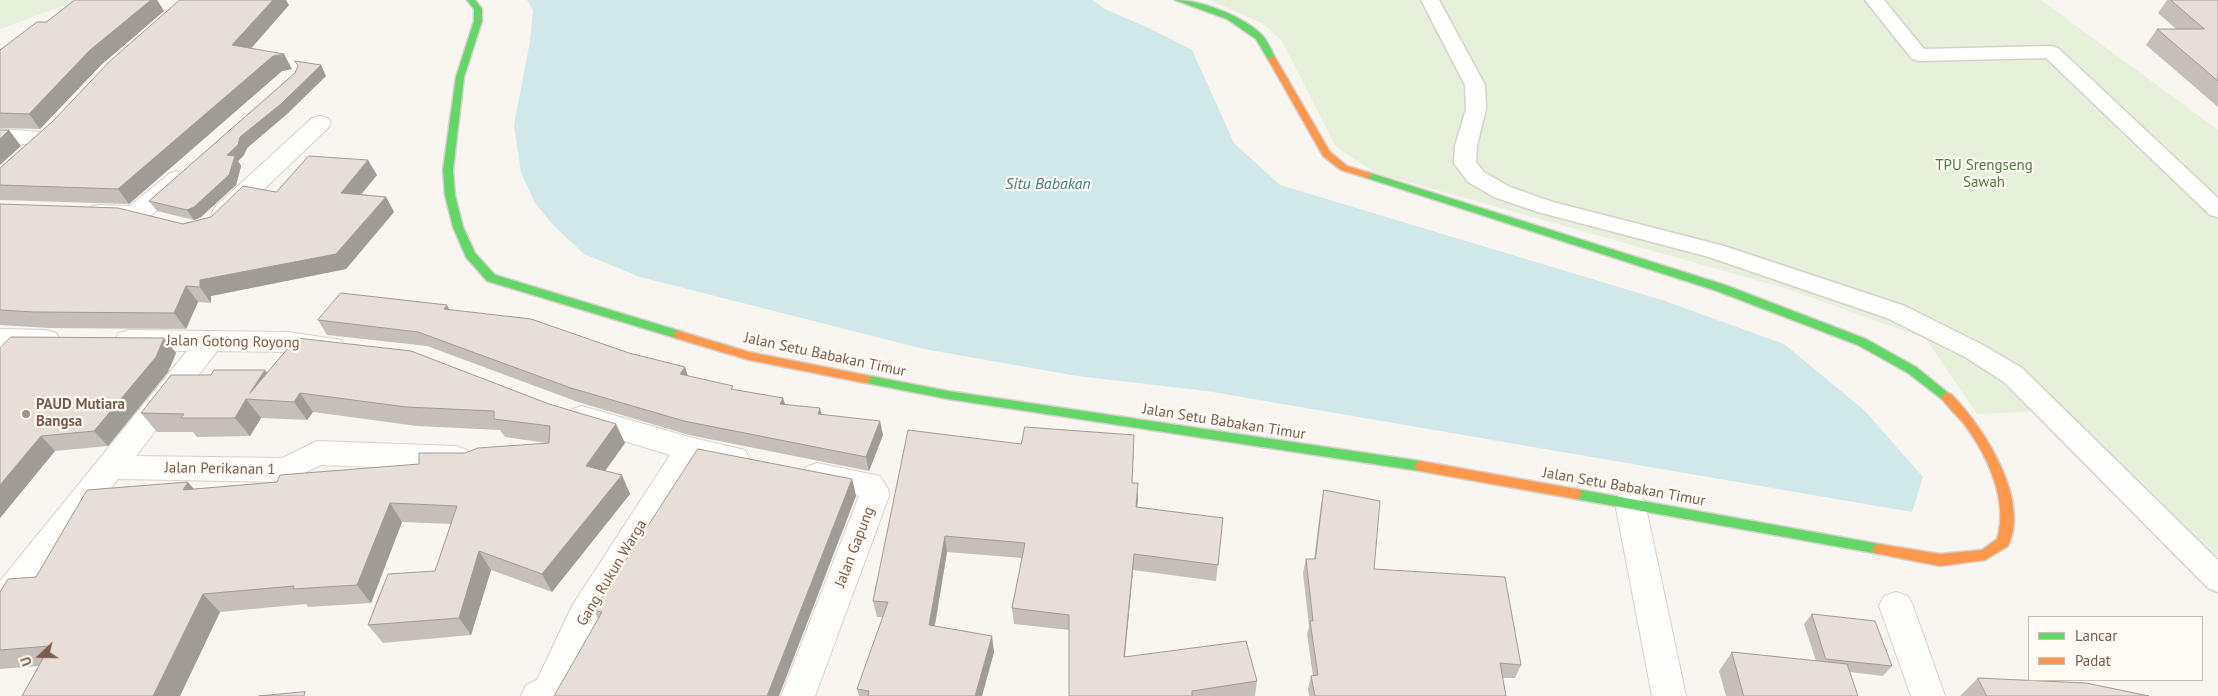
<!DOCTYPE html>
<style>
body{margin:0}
#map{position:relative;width:2218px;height:696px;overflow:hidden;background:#f9f5f0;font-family:"PT Sans",sans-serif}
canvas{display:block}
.legend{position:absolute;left:2028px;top:616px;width:175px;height:65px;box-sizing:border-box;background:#fffaf3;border:1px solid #cabbb1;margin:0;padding:6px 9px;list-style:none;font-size:15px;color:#7a5c4d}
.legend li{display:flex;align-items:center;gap:10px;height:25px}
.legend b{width:25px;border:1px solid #cabbb1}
.north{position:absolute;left:15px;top:631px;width:50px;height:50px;-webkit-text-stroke:4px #fffaf3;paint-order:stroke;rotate:249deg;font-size:14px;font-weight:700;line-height:20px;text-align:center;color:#7a5c4d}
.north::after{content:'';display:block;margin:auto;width:18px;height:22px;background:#7a5c4d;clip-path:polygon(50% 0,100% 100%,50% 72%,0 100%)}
</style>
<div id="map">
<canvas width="2218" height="696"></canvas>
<ul class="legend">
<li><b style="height:6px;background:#63d668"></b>Lancar</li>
<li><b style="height:6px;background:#ff974d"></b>Padat</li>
</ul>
<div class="north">U</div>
</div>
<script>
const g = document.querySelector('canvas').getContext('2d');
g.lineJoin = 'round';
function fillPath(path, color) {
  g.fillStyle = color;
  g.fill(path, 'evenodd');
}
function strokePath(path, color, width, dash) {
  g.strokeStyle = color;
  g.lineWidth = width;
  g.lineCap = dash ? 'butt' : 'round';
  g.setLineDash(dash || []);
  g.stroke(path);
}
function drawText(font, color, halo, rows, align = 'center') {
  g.font = font + ' "PT Sans",sans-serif';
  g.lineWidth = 4.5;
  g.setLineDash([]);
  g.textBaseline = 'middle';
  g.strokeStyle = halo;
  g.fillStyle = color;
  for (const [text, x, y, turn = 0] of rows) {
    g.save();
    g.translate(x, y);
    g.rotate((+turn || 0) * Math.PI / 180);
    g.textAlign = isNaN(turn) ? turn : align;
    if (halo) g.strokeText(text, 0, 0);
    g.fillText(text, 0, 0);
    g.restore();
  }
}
fillPath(new Path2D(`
 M0,0H79L0,29Z
 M1209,0H2041L2218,130V557L2062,410L1977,414L1926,339L1788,289L1376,173L1336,147L1282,41L1264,24Z`), '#e7f0db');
fillPath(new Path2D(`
 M527,0H1092L1105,9L1153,30L1192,50L1234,143L1280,185L1662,300L1784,344L1865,411L1923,477L1912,512L1207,391L1077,376L924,349L640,277L584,254L553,225L535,203L521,172L514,125L530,41L533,10Z`), '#d0e8ea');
const lane = new Path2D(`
 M1421,0H1439L1485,85L1486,109L1477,146L1476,162L1484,172L1510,187L1553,202L1724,246L1905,306L1983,345L2022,368L2218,560V592L2208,588L2004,382L1965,357L1887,318L1709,257L1538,212L1494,197L1468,182L1454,163L1455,146L1466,109L1465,85Z
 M1865,0H1884L1924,49L2051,46L2058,48L2218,198V217L2210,215L2046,58L1919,61L1912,59Z`);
const street = new Path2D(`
 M320,116L328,118L331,123L328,128L233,219L224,221L215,219L212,213L215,207L312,118Z
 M0,129L54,133L57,138L54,143L46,145L0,143Z
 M178,171L186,173L190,178L186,183C174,194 162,208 148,217C133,226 106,223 90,219L87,213L90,207L99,205L130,206L170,173Z
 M0,329L46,330L56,333L60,340L56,347L46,350L0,349Z
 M129,330L288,332L341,340L345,347L341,354L331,357L288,352L217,351L136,456L282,458L317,441L456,446L467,450L471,458L467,466L456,470L321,465L286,482L118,479L12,615L0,619V581L187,351L129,350L119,347L115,340L119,333Z
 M582,406L689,437L745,450L749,458L745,466L734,470L696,462L597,624L565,696H521L526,685L537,680L572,606L670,455L572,425L568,417L572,409Z
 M817,463L880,476L888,489L889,496L815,696H781L859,496L806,483L802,475L806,467Z
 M1630,491L1641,494L1645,503L1686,696H1652L1615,503L1619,494Z
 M1896,592L1908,596L1913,606L1945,696H1911L1879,606L1884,596Z`);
const fast = new Path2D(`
 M467,0H475L482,9V21L464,77L453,170L455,195L463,227L475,253L495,275L683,332L685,335L683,338L679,339L487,281L466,257L453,227L445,195L443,170L456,77L474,21V9Z
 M1175,0C1201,0 1243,16 1262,35C1268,41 1272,52 1276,59L1272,62L1269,61L1256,39L1227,19Z
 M1367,172L1725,285L1866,339L1916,367L1953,397L1951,400H1943L1908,373L1858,345L1717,291L1364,177L1362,175L1364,173Z
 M865,375L948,391L1420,461L1424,463L1426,466L1424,469L1420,471L948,399L861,382L859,379L861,376Z
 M1576,489L1879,544L1884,545L1886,549L1884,553L1879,554L1576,499L1572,498L1570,494L1572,490Z`);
const slow = new Path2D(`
 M1272,56L1276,59L1330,152L1347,166L1370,173L1372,175L1370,177L1367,178L1341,170L1323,156L1268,59Z
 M679,331L749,352L865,375L869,376L871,379L869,382L865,383L749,360L675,338L673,335L675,332Z
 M1947,393L1951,394C1983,426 2031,500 2008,546L1985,560L1940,566L1874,553L1872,549L1874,545L1879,544L1940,554L1982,550L1997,539C2009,501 1987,454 1964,424C1957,415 1947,407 1941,397L1943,394Z
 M1420,461L1576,489L1580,490L1582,494L1580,498L1576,499L1420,471L1416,469L1414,466L1416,463Z`);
strokePath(lane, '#d7d1cb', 3);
strokePath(street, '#d7d1cb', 2);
strokePath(fast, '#d9d2cb', 3);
strokePath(slow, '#d9d2cb', 3);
fillPath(lane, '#fefefd');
fillPath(street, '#fefefd');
fillPath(fast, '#63d668');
fillPath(slow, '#ff974d');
fillPath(new Path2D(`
 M75,0H157L164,11L101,65L40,129L0,128V50L46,22Z
 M2167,0H2218V107L2146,45L2157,29H2176L2158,13Z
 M289,5L251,48L292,69L282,71L129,204L0,200V168Z
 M295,61L326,76L287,114L247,148L244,155L238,161L241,166L236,185L201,217L194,220L157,211L149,201L295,73L298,66Z
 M377,175L361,194L386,197L394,212L346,269L211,296V303L198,302L186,329L48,328L0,325V204L183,224L211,217L276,192Z
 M449,310L685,367L688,376L735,390L783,398L785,404L822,415L883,435L869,471L689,435L578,402L427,346L327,335L318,320Z
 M164,338L176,353L168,372L108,446L55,451L0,518V348Z
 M297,338L625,443L605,471L630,494L552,592L491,570L471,635L383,643L368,625L435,571L451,524L402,522L371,603L308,607L306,604L220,612L180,696H22L39,666L0,669V592L36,577L194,489L277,482L419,464L465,453L546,443L505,437L500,430L417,426L313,412L307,420L261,418L250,436L197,437L193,432H157L141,413L211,375L267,373Z
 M1021,444L1134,452L1132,483L1138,500L1137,507L1223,518L1216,581L1133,570L1125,657L1257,681L1255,696H1069V630L1014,624L1012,608L1022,558L947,552L935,626L994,652L982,696H859L857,689L883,617H877L873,601Z
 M852,479L856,496L598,619L594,610Z
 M1324,490L1374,569L1521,665L1515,678H1503L1506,696H1309L1308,689L1311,676H1313L1307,634L1309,626L1303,573L1306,559H1314L1321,505Z
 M1812,614L1892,666L1883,676L1850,672L1858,696H1726L1719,671L1732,652L1816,661L1804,624Z
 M1978,678L2149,696H1960Z`), '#c6bfb9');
fillPath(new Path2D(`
 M151,0H157L164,11L101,65L40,129L29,114L90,50Z
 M273,0H286L289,5L241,60L232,45Z
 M284,54L292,69L282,71L129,204L118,189L273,56Z
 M321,65L326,76L287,114L247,148L244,155L238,161L241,166L236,185L201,217L194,220L187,210L240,137Z
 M9,130L21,146L0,165V139Z
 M368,160L377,175L350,208L341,193Z
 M386,197L394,212L346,269L211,296V303L200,287V280Z
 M186,286L198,302L186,329L174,313Z
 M447,305L454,320L444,309Z
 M164,338L176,353L168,372L108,446L94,431Z
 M685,367L690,382L680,374Z
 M265,370L279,389L250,393Z
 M300,393L313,412L307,420L294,402Z
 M783,398L787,412L780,404Z
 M246,399L261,418L250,436L235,418Z
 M820,408L824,423L818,414Z
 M880,421L883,435L869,471L866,457Z
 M616,424L625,443L595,485L586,466Z
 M41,436L55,451L0,518V485Z
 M622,475L630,494L552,592L542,574Z
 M852,479L856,496L779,696H767Z
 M188,482L204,501L183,490Z
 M1138,483V500L1135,523L1136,507Z
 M390,503L402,522L371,603L357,585Z
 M945,536L947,552L932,641L929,625Z
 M479,551L491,570L471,635L459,618Z
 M1134,554L1133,570L1123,672L1124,657Z
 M203,594L220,612L180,696H153Z
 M992,636L994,652L982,696H975Z`), '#a19b96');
const building = new Path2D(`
 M75,0H151L90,50L29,114L0,113V50L37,22H46Z
 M180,0H273L232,45L284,54L273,56L118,189L0,185V168L53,121L109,62Z
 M2171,0H2218V81L2157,29H2204Z
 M295,61L321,65L281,104L240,137L238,145L227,155L235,156L229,175L194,207L187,210L149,201L295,73L298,66Z
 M0,130H9L0,139Z
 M309,156L368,160L341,193L386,197L336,254L200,280V287L186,286L174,313L34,312L0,310V204L118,208L183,224L211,217L243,186L276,192Z
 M341,293L447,305L444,309L531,319L629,353L685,367L680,374L733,386L731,389L783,398L780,404L820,408L818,414L880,421L866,457L684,421L571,388L418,332L318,320Z
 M11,337L164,338L156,357L94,431L41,436L0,485V348Z
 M297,338L411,351L549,404L616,424L586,466L622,475L542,574L479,551L459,618L368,625L388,574L435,571L457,506L390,503L357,585L293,589L294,586L203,594L153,696H22L50,646L0,650V592L8,579L36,577L87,490L188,482L183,490L277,482L280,475L419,464V453H465L478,448L549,443L550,426L494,419V411L406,407L300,393L294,402L246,399L235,418H181L184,414L141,413L171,375H211L214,370H265L250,393Z
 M1025,427L1134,435L1132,483H1138L1136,507L1223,518L1218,565L1134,554L1124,657L1246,641L1257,681L1192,691V696H1069V615L1012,608L1025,543L945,536L929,625L992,636L975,696H868L869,691L857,689L888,602L873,601L908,430L1021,444Z
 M698,449L852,479L767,696H554L602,612L594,610Z
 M1324,490L1380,501L1374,569L1505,577L1521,665L1500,663L1506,696H1315L1311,676L1318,675L1310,621H1313L1306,559H1315Z
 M1812,614L1875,621L1892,666L1826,659Z
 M1732,652L1847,664L1858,696H1744Z
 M1978,678L2086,683L2149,696H1987Z
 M305,692L304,696H259Z`);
fillPath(building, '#e6ded7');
strokePath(building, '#a19b96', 1);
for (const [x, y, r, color] of [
 [26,414,5,"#a69286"]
]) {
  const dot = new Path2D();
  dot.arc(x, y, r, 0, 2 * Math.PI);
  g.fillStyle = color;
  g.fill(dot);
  strokePath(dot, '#fffaf3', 2);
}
drawText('15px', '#537a41', '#fffaf3', [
 ["TPU Srengseng",1984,166],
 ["Sawah",1984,183]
]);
drawText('15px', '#7a5c4d', '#fffaf3', [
 ["Jalan Gotong Royong",233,342,1],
 ["Jalan Setu Babakan Timur",825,355,12],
 ["Jalan Setu Babakan Timur",1224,422,9],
 ["Jalan Perikanan 1",220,469,1],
 ["Jalan Setu Babakan Timur",1624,487,10],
 ["Jalan Gapung",855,547,-69],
 ["Gang Rukun Warga",612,573,-59]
]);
drawText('bold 15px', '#7a5c4d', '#fffaf3', [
 ["PAUD Mutiara",36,405],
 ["Bangsa",36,422]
], 'left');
drawText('italic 16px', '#437c86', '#fffaf3', [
 ["Situ Babakan",1048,184]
]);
</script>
